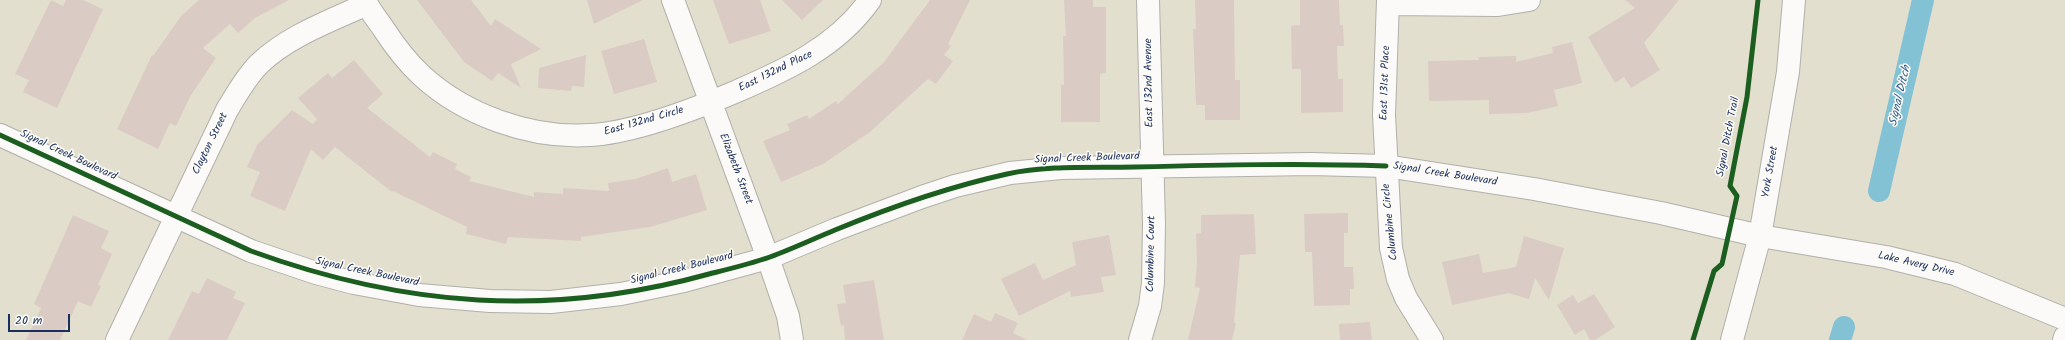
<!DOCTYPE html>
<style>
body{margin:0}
#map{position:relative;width:2065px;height:340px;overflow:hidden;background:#e3dfce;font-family:Kalam,sans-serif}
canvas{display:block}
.scale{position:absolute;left:8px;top:314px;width:62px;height:18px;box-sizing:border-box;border:2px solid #1b2f5e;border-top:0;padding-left:5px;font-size:12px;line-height:14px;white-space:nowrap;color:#1b2f5e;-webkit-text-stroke:3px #fdfcf7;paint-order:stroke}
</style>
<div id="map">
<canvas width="2065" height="340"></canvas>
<div class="scale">20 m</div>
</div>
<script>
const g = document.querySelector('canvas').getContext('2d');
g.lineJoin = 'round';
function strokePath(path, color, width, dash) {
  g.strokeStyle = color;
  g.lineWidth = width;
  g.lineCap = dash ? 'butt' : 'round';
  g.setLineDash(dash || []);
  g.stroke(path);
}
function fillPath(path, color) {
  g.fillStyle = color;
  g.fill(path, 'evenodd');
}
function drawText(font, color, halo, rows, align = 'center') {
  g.font = font + ' Kalam,sans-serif';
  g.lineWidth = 3;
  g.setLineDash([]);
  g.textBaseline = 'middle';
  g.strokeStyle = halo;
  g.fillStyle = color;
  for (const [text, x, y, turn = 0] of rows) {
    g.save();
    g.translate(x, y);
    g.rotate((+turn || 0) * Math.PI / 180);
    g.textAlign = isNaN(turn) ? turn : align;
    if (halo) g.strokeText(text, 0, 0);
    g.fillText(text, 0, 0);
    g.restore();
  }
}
strokePath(new Path2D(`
 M1879,191L1923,0
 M1840,340L1844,327`), '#83c1d5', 22);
fillPath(new Path2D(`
 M51,0L63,6L66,0H83L103,9L57,108L23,92L29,80L15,74Z
 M199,0H289L255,18L238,33L230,24L203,48L216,58L191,95L176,126L170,123L158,149L117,129L152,55L153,56L181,16Z
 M417,0H471L491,26L495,19L541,49L511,64L521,88L498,73L492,81L464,62Z
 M587,0H643L594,24Z
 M713,0H760L771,31L729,44Z
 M782,0H823L802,20Z
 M930,0H970L948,44L951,46L944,55L953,61L936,84L928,79L870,132L823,164L781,182L763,141L790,130L787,124L807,115L809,119L836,101L838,104L884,62Z
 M1064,0H1093V7H1106V73L1100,74V122H1061V85H1064L1063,36H1066Z
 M1195,0H1234L1235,80H1240V120H1205V105H1196L1193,29H1196Z
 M1300,0H1339L1340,25H1343L1344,46H1337L1338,79H1343V112L1301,113V69H1292L1291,26L1300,25Z
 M1625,0H1679L1644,43L1660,70L1631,88L1624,77L1615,83L1588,37L1635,8Z
 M644,39L657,82L614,94L601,51Z
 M1572,42L1582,83L1554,90L1558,106L1527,113L1489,114V100L1429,101L1428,61L1479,60L1478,57L1516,56V62L1553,53L1552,47Z
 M586,55L584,87L572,86L571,91L538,88L539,68Z
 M354,60L383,94L367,108L430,157L433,152L457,164L455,169L471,177L469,181L534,197V192L563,194V188L609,191L608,183L635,179L668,168L672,182L696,174L707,210L650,227L581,237V241L508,237L506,244L466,234L467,227L393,191L392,192L335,147L323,160L311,149L285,211L250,196L260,172L247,167L257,145L292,110L313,124L317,119L298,98L328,73L332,78Z
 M1348,213V233H1344V267H1353L1354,289H1350V305L1314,306L1312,252H1305L1304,214Z
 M1254,214L1256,254L1240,255L1234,323H1236L1232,340H1188L1200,288L1195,287L1197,263L1196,234L1201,233V215Z
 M73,215L109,231L101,248L112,254L98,285L101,286L91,307L78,301L60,340H26L41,308L34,304Z
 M1109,235L1116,275L1101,277L1104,292L1071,297L1070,291L1019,316L1001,279L1035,263L1043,280L1076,265L1072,242Z
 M1524,236L1564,248L1549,300L1535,278L1529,299L1509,293L1452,305L1442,262L1479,254L1483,273L1516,267Z
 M207,278L236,292L233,298L245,303L227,340H168L192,291L199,294Z
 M874,280L884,340H845L844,325L841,326L837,304L846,303L843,285Z
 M1594,294L1615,327L1595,340H1590L1584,329L1575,335L1557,305L1573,295L1578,303Z
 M995,313L1018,323L1013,333L1027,340H962L974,314L991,322Z
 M1370,322L1372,340H1340L1339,324Z`), '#daccc4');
const street = new Path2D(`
 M365,0C369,10 377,19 383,28C394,45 406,61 421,75C464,115 531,139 590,135C633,133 695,109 735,92C786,70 837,47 870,0
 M673,0L768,258L788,316L792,340
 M1388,0L1384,115L1391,248L1398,279L1406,298L1432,340
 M1388,4L1498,5L1529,0
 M0,135L251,251L316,273L354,283L419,295L490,301L551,302L621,294L684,281L768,258L837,229L922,197L955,186L1010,173L1061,168L1311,164L1386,166L1534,189L1661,213L1760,236L1886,257L1955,274L2065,319
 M117,340L227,110C236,95 246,77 259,64C288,36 330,21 367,4
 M1140,340L1150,306L1153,283L1154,224L1148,0
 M2064,340L2065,337`);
const secondary = new Path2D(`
 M1732,340L1760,236L1788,72L1794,0`);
strokePath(street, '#b1b0aa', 24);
strokePath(secondary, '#b1b0aa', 24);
strokePath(street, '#fbfaf8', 22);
strokePath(secondary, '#fbfaf8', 22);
strokePath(new Path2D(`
 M0,135L251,251C405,307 550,318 709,274C729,269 750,264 770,257C792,249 813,239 835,230C891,207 948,187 1007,174C1048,165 1093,168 1135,167C1218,165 1302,163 1386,166
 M1693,340L1714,271L1722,264L1737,196L1730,186L1747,97L1758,0`), '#1b5e20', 5);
drawText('11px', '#1b2f5e', '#fdfcf7', [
 ["East 132nd Place",776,72,-26],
 ["East 132nd Avenue",1150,83,-91],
 ["East 131st Place",1386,83,-88],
 ["East 132nd Circle",644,122,-16],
 ["Signal Ditch Trail",1729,137,-79],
 ["Clayton Street",211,144,-64],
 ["Signal Creek Boulevard",68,156,25],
 ["Signal Creek Boulevard",1087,159,-2],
 ["Elizabeth Street",735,169,69],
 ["York Street",1771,172,-80],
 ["Signal Creek Boulevard",1445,175,9],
 ["Columbine Circle",1391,222,-96],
 ["Columbine Court",1152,254,-89],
 ["Lake Avery Drive",1916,265,13],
 ["Signal Creek Boulevard",682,269,-14],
 ["Signal Creek Boulevard",367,273,12]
]);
drawText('italic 12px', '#315e89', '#fdfcf7', [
 ["Signal Ditch",1901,96,-77]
]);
</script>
